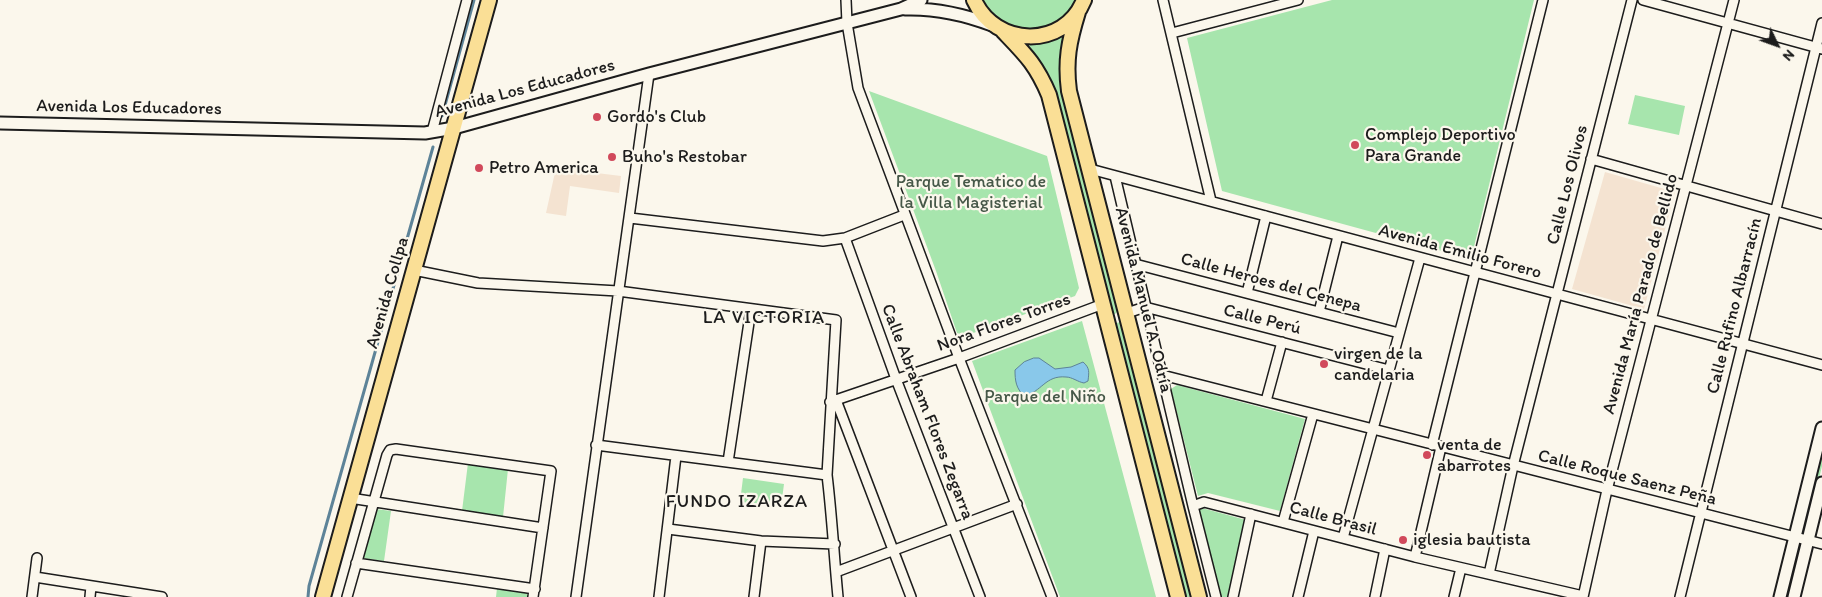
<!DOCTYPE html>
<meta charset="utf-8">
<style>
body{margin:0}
#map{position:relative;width:1822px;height:597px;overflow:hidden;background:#fbf7ec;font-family:Itim,sans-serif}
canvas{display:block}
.north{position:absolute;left:1752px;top:20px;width:50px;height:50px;-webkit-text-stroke:4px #fbf7ec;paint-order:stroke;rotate:132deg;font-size:14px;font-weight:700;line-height:20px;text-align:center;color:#1c1c1c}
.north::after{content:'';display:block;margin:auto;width:18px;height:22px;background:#1c1c1c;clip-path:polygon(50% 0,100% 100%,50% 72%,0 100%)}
</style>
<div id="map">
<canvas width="1822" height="597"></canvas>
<div class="north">N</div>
</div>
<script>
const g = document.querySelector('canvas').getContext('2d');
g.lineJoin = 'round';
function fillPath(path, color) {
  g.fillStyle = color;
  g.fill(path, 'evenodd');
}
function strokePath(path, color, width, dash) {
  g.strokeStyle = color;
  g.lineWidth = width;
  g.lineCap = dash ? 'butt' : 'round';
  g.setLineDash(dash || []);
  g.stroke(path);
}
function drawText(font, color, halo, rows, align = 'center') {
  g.font = font + ' Itim,sans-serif';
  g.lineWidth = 4.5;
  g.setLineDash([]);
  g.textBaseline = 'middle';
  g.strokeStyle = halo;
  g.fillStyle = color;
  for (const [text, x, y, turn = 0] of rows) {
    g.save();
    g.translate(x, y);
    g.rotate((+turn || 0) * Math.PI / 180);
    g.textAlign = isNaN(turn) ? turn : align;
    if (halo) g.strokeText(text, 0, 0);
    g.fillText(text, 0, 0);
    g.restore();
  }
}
fillPath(new Path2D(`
 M556,168L621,176L619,193L570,186L566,216L546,213Z
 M1605,172L1675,192L1644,309L1572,289Z`), '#f4e3d1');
fillPath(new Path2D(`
 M978,0H1078L1070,14L1052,26L1031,32L1000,24Z
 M1332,0H1534L1471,259L1222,191L1187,38Z
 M1066,32L1060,60L1061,74L1119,310L1115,314H1113L1111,310L1055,93L1041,62L1026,43H1041Z
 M869,91L1047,156L1079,288L1075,296L965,336L957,333L936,271Z
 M1635,95L1685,106L1679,135L1628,124Z
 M1082,321L1156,597H1060L972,361Z
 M1121,322L1194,597H1184L1115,327L1116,323Z
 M1177,385L1305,419L1280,511L1208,493L1198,496L1171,389Z
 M1822,440V466L1808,525L1803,524Z
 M468,463L508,469L503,517L462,511Z
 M743,478L784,484L781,507L740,502Z
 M1202,508L1246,520L1231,597H1220L1197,511Z
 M376,509L391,511L384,561L362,558Z
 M1797,545L1802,547L1789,597H1784Z
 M497,588L529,592L528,597H496Z`), '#a7e5ad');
const water = new Path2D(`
 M1034,358H1039L1055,369L1071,367L1083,362C1090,368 1089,372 1088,381L1084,383C1078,382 1072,377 1066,377C1045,375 1042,392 1024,396C1016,388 1015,381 1015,370L1024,362Z`);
fillPath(water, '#89c8ea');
strokePath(water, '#5d8398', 1);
strokePath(new Path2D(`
 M442,116L474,0
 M308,597L309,586L433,147`), '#5d8398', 3);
const minor = new Path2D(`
 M846,0L847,23L858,88L959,358L1052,597
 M1163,0L1211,201
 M1643,0L1822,49
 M1172,33L1298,0
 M432,132L467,0
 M1591,159L1822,224
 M1090,169L1822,365
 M1115,176L1193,506L1216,597
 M630,218L823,241L845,238L904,215
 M845,238L896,379L980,597
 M1135,264L1399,333
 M414,270L478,283L618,291L836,320L827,475L596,445
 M1247,293L1266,216
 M1319,312L1338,236
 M1127,313L1145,307L1389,370
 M1162,375L1822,544
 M836,400L911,597
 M1266,401L1282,342
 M830,402L959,358L1103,304
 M1432,445L1543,0
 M728,462L751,309
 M827,475C832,516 834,556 838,597
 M350,498L543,528
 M1193,506L1204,502L1415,557L1583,596
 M1283,522L1313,414
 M668,529L761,541L835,544
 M1343,538L1420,258
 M1415,557L1441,447
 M356,563L535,589
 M836,572L1017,504
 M1489,574L1513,466L1632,0
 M35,577L162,597
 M32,597L37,558
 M90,597L91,586
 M347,597L387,455L390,450L396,449L551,471L533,597
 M576,597L649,74
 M659,597L676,456
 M754,597L761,541
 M1233,597L1251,514
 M1298,597L1314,531
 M1375,597L1385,549
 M1454,597L1461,568
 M1583,597L1607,490L1734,0
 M1680,597L1822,23`);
const tertiary = new Path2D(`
 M905,9C936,8 963,14 992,25
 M0,123L425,133L454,128L649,74L901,9L921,0
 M1780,597L1822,428
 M1794,597L1822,483`);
const primary = new Path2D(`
 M323,597L489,0`);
const trunk = new Path2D(`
 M974,0C995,47 1064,50 1084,0
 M1078,12C1069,41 1065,61 1069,91L1199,597
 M1003,31C1025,54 1036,64 1049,95L1178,597`);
strokePath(minor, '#1c1c1c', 12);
strokePath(tertiary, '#1c1c1c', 15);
strokePath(primary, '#1c1c1c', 18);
strokePath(trunk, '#1c1c1c', 18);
strokePath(minor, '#fbf7ec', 9);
strokePath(tertiary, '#fbf7ec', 11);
strokePath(primary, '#fadf96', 14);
strokePath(trunk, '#fadf96', 14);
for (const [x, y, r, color] of [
 [597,117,5,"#d1495b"],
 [1355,145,5,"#d1495b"],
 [612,157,5,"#d1495b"],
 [479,168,5,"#d1495b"],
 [1324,364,5,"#d1495b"],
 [1427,455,5,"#d1495b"],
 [1403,540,5,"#d1495b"]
]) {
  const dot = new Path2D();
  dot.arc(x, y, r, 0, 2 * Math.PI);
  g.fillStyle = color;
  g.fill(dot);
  strokePath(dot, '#fbf7ec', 2);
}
drawText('18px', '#1c1c1c', '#fbf7ec', [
 ["Avenida Los Educadores",525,89,-15],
 ["Avenida Los Educadores",129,108,1],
 ["Calle Los Olivos",1568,185,-76],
 ["Avenida Emilio Forero",1460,252,15],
 ["Calle Heroes del Cenepa",1271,283,15],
 ["Avenida Collpa",388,293,-74],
 ["Avenida María Parado de Bellido",1641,294,-75],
 ["Avenida Manuel A. Odría",1143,300,76],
 ["Calle Rufino Albarracín",1735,306,-76],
 ["Calle Perú",1262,320,14],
 ["Nora Flores Torres",1004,323,-20],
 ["Calle Abraham Flores Zegarra",927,412,69],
 ["Calle Roque Saenz Peña",1627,478,14],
 ["Calle Brasil",1333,519,15]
]);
drawText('18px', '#1c1c1c', '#fbf7ec', [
 ["Gordo's Club",607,117],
 ["Complejo Deportivo",1365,135],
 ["Para Grande",1365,156],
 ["Buho's Restobar",622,157],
 ["Petro America",489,168],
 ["virgen de la",1334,354],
 ["candelaria",1334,375],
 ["venta de",1437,445],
 ["abarrotes",1437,466],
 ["iglesia bautista",1413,540]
], 'left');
drawText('18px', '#465848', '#fbf7ec', [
 ["Parque Tematico de",971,182],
 ["la Villa Magisterial",971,203],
 ["Parque del Niño",1045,397]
]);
g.letterSpacing = '1px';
drawText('19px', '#1c1c1c', '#fbf7ec', [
 ["LA VICTORIA",764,318],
 ["FUNDO IZARZA",737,502]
]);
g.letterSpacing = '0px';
</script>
